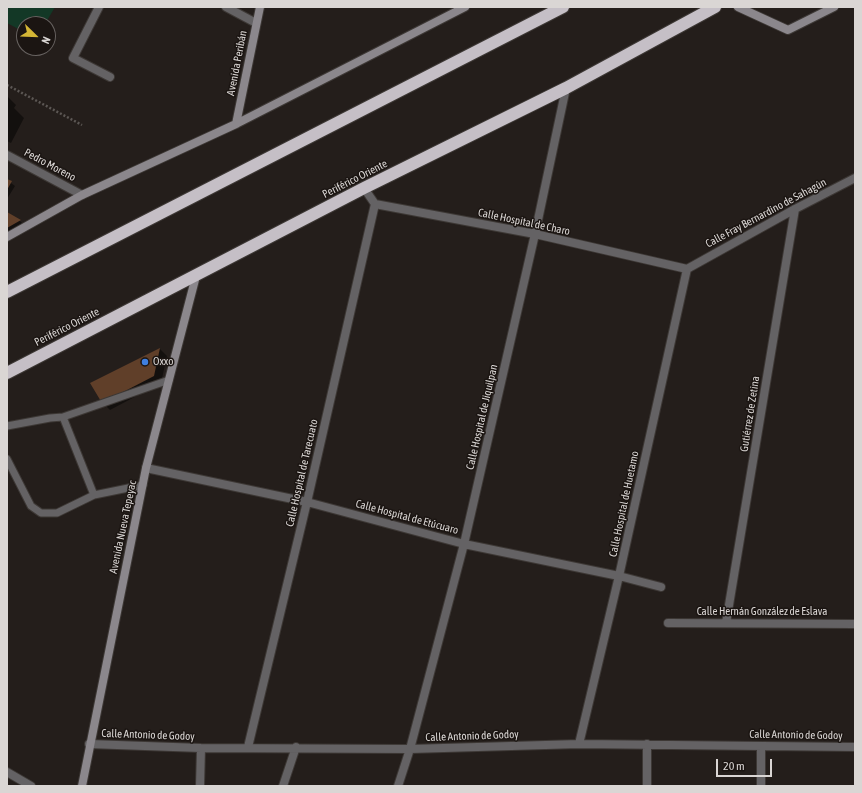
<!DOCTYPE html>
<meta charset="utf-8">
<style>
body{margin:0}
#map{position:relative;width:862px;height:793px;overflow:hidden;background:#241e1b;font-family:"Asap Condensed",sans-serif}
canvas{display:block}
.frame{position:absolute;inset:0;border:8px solid #dad6d4;pointer-events:none}
.north{position:absolute;left:16px;top:16px;width:40px;height:40px;box-sizing:border-box;background:#1b1512;border:1px solid #676260;border-radius:50%;rotate:113deg;font-size:11px;font-weight:700;line-height:16px;text-align:center;color:#dad6d4}
.north::after{content:'';display:block;margin:auto;width:14px;height:18px;background:#d4b635;clip-path:polygon(50% 0,100% 100%,50% 72%,0 100%)}
.scale{position:absolute;left:716px;top:759px;width:56px;height:18px;box-sizing:border-box;border:2px solid #dad6d4;border-top:0;padding-left:5px;font-size:12px;line-height:14px;white-space:nowrap;color:#dad6d4;-webkit-text-stroke:3px #1b1512;paint-order:stroke}
</style>
<div id="map">
<canvas width="862" height="793"></canvas>
<div class="frame"></div>
<div class="north">N</div>
<div class="scale">20 m</div>
</div>
<script>
const g = document.querySelector('canvas').getContext('2d');
g.lineJoin = 'round';
function fillPath(path, color) {
  g.fillStyle = color;
  g.fill(path, 'evenodd');
}
function strokePath(path, color, width, dash) {
  g.strokeStyle = color;
  g.lineWidth = width;
  g.lineCap = dash ? 'butt' : 'round';
  g.setLineDash(dash || []);
  g.stroke(path);
}
function drawText(font, color, halo, rows, align = 'center') {
  g.font = font + ' "Asap Condensed",sans-serif';
  g.lineWidth = 3;
  g.setLineDash([]);
  g.textBaseline = 'middle';
  g.strokeStyle = halo;
  g.fillStyle = color;
  for (const [text, x, y, turn = 0] of rows) {
    g.save();
    g.translate(x, y);
    g.rotate((+turn || 0) * Math.PI / 180);
    g.textAlign = isNaN(turn) ? turn : align;
    if (halo) g.strokeText(text, 0, 0);
    g.fillText(text, 0, 0);
    g.restore();
  }
}
fillPath(new Path2D(`
 M8,7H55L45,24H24V32L7,23Z`), '#133826');
fillPath(new Path2D(`
 M7,96L16,105L14,108L24,118L11,143L7,141Z
 M7,180L15,186L7,199Z
 M7,213L20,221L27,228L7,238Z
 M160,349L167,356L161,383L110,410L102,402L92,384Z`), '#0007');
fillPath(new Path2D(`
 M7,179L12,181L7,190Z
 M7,212L21,220L7,228Z
 M160,348L154,376L102,403L90,383Z`), '#603f29');
const lane = new Path2D(`
 M63,417L169,380
 M7,426L50,418L63,417L94,495L143,485
 M7,459L31,506L41,513H57L94,495`);
const street = new Path2D(`
 M99,7L73,58L110,77
 M226,7L256,23
 M7,155L82,195
 M364,188L375,204L535,234L687,269
 M687,269L795,209L855,178
 M146,468L307,502L464,544L619,576L661,587
 M668,623L855,624
 M726,623L795,209
 M89,744L201,748L410,749L579,744L855,747
 M579,744L619,576L687,269
 M248,747L307,502L375,204
 M7,772L31,786
 M200,786L201,748
 M283,786L296,747
 M398,786L410,749L464,544L535,234L566,88
 M647,786V744
 M761,786V746`);
const secondary = new Path2D(`
 M738,7L788,30L834,7
 M236,124L260,7
 M7,237L82,195L236,124L465,7
 M82,786L146,468L196,276`);
const highway = new Path2D(`
 M7,292L563,7
 M7,373L364,188L566,88L715,7`);
strokePath(lane, '#3d3835', 9);
strokePath(street, '#3d3835', 10);
strokePath(secondary, '#3d3835', 10);
strokePath(highway, '#3d3835', 14);
strokePath(new Path2D(`
 M7,85L82,125`), '#5c5754', 2.5, [2, 2]);
strokePath(lane, '#646264', 7);
strokePath(street, '#646264', 8);
strokePath(secondary, '#8b878c', 8);
strokePath(highway, '#c5bfc6', 12);
for (const [x, y, r, color] of [
 [145,362,4,"#3f7fe0"]
]) {
  const dot = new Path2D();
  dot.arc(x, y, r, 0, 2 * Math.PI);
  g.fillStyle = color;
  g.fill(dot);
  strokePath(dot, '#1b1512', 1.5);
}
drawText('11px', '#dad6d4', '#1b1512', [
 ["Avenida Peribán",237,63,-79],
 ["Pedro Moreno",50,165,28],
 ["Periférico Oriente",355,179,-27],
 ["Calle Fray Bernardino de Sahagún",766,213,-28],
 ["Calle Hospital de Charo",524,222,12],
 ["Periférico Oriente",67,327,-27],
 ["Gutiérrez de Zetina",750,414,-81],
 ["Calle Hospital de Jiquilpan",482,417,-77],
 ["Calle Hospital de Tarecuato",302,473,-77],
 ["Calle Hospital de Huetamo",624,504,-78],
 ["Calle Hospital de Etúcuaro",407,517,15],
 ["Avenida Nueva Tepeyac",123,527,-78],
 ["Calle Hernán González de Eslava",762,612],
 ["Calle Antonio de Godoy",148,735,2],
 ["Calle Antonio de Godoy",796,735,1],
 ["Calle Antonio de Godoy",472,736,-2]
]);
drawText('11px', '#dad6d4', '#1b1512', [
 ["Oxxo",153,362]
], 'left');
</script>
